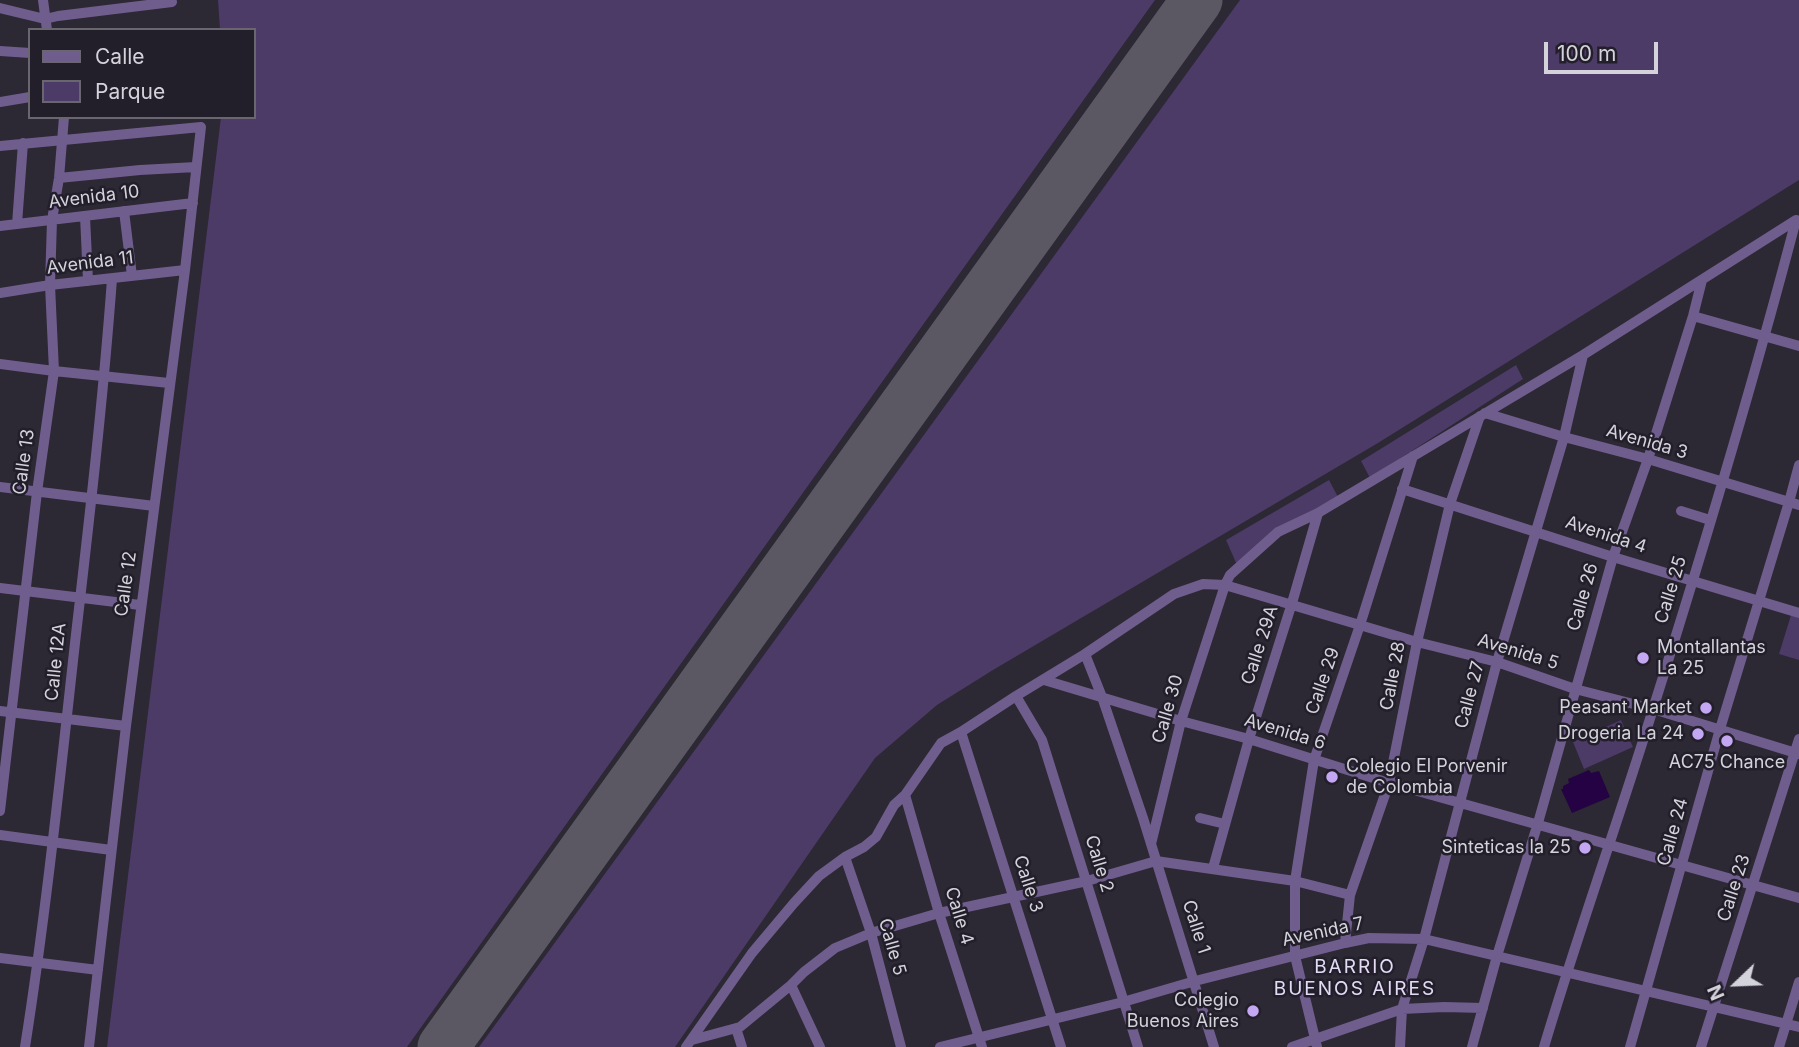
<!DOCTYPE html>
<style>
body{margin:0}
#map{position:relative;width:1799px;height:1047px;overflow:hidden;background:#2c2834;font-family:Inter,sans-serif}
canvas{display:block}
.legend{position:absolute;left:28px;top:28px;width:228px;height:91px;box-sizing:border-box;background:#221e2a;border:2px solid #696670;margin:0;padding:9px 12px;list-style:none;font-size:21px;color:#d4d2da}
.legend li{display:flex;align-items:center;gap:14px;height:35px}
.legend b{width:35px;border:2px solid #696670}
.north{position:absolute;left:1701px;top:949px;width:70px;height:70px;-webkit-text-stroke:5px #221e2a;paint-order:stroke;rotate:247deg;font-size:19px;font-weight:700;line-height:28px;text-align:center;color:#d4d2da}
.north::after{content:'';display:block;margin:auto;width:24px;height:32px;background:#d4d2da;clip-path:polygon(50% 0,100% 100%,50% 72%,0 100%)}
.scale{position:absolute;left:1544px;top:42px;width:114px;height:32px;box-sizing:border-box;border:4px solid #d4d2da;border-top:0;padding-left:9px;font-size:21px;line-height:24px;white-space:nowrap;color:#d4d2da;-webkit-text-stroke:5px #221e2a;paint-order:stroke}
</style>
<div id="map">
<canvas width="1799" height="1047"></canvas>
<ul class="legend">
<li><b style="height:9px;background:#6f5d8d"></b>Calle</li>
<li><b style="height:19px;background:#4c3a67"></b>Parque</li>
</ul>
<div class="north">N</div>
<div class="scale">100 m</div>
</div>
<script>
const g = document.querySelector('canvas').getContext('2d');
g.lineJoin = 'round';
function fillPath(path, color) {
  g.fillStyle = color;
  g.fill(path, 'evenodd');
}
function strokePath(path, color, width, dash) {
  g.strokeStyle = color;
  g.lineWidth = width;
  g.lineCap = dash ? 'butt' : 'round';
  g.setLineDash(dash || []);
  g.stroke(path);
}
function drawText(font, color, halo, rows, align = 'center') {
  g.font = font + ' Inter,sans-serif';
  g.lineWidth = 5;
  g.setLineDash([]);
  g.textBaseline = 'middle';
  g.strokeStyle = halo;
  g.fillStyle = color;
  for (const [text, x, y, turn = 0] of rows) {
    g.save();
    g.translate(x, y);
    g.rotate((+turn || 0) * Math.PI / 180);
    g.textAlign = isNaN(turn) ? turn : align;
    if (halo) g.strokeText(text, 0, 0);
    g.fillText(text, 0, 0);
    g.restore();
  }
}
fillPath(new Path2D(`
 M218,0H1155L407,1047H107L221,117H254V30H220Z
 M1240,0H1799V180L1378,443L993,670L937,705L875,758L675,1047H479Z
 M1516,365L1523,379L1370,478L1361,461Z
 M1329,480L1338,497L1237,565L1226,540Z
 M1791,615L1799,618V660L1779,654Z
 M1621,720L1633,747L1584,769L1573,742Z`), '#4c3a67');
fillPath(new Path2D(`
 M1589,770L1591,773L1599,771L1610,797L1572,813L1561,789H1563V786L1569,783L1568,779Z`), '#240244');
strokePath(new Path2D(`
 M443,1047L1197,0`), '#5c5863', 51);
strokePath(new Path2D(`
 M43,0L47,30
 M0,8L45,19L58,16L172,2
 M0,51L30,53
 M0,102L30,97
 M0,146L201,127L185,270L126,726L89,1047
 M59,178L140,170L196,167
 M124,211L132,276
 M85,216L88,281
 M17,224L23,143
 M0,226L193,203
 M0,293L50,285L185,270
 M1693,316L1799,346
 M0,364L54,371L169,383
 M1485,413L1564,437L1648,459L1799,505
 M0,487L154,506
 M1402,489L1613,557L1799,613
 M1681,511L1710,520
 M0,588L140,605
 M1085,654L1102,697L1143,818L1214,1047
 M1044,680L1181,721L1249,739L1389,783L1799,898
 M1016,696L1042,740L1138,1047
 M0,711L126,726
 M961,732L1061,1047
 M905,795L939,913L982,1047
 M0,811L37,492L54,371L50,285L52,220L59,178L64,117
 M1200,818L1225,824
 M0,835L111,850
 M1151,844L1181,721L1225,585L1417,642L1497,662L1575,689L1653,709L1799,754
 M845,857L871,933L901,1047
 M1213,868L1249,739L1292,603L1318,513
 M1345,943L1350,895L1389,783L1417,642L1450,504L1480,416
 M0,958L98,970
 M791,985L820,1047
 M736,1028L742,1047
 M692,1040L740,1027L791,985L804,972L835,948L871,933L939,913L1087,881L1156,861L1295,881L1350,895
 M25,1047C46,913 60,778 75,643C89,522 103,401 112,279
 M686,1047L752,953L794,903L819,876L845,857L864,847L876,837L894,805L905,795L941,743L961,732L1016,696L1085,654L1174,594L1203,584L1225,585L1230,575L1278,532L1318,513L1583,355L1796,220
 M940,1047L1123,1002L1195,981L1345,943L1369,938L1424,939L1799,1027
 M1292,1047L1402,1009L1444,1007L1483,1008
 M1317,1047L1295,956V881L1314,760L1360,625L1413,456
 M1400,1047L1402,1009L1424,939L1497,662L1564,437L1583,355
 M1472,1047L1497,956L1538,823L1613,557L1648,459L1693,316L1702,280
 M1544,1047C1578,933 1618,822 1653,709C1704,547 1753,384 1796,220
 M1630,1047L1720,729L1789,502L1799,465
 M1701,1047L1799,739
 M1779,1047L1799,982`), '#6f5d8d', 10);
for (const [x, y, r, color] of [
 [1643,658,7,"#c3a7f2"],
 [1706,708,7,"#c3a7f2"],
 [1698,734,7,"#c3a7f2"],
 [1727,741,7,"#c3a7f2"],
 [1332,777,7,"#c3a7f2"],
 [1585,848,7,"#c3a7f2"],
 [1253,1011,7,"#c3a7f2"]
]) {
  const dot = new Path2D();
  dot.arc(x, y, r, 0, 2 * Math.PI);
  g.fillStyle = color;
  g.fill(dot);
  strokePath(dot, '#221e2a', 2.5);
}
drawText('18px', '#d4d2da', '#221e2a', [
 ["Avenida 10",94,197,-7],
 ["Avenida 11",90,263,-7],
 ["Avenida 3",1647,442,16],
 ["Calle 13",24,462,-82],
 ["Avenida 4",1606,535,18],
 ["Calle 12",126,584,-82],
 ["Calle 25",1671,590,-73],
 ["Calle 26",1583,597,-74],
 ["Calle 29A",1260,645,-72],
 ["Avenida 5",1518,652,17],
 ["Calle 12A",56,662,-84],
 ["Calle 28",1393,676,-79],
 ["Calle 29",1323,681,-71],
 ["Calle 27",1470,695,-75],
 ["Calle 30",1168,709,-74],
 ["Avenida 6",1285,732,17],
 ["Calle 24",1673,832,-74],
 ["Calle 2",1099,864,73],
 ["Calle 3",1028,884,72],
 ["Calle 23",1734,888,-72],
 ["Calle 4",959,916,73],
 ["Calle 1",1196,927,72],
 ["Avenida 7",1323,932,-12],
 ["Calle 5",892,947,74]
]);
drawText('18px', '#d4d2da', '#221e2a', [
 ["Montallantas",1657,648,"left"],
 ["La 25",1657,669,"left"],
 ["Peasant Market",1692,708],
 ["Drogeria La 24",1684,734],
 ["AC75 Chance",1727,763,"center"],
 ["Colegio El Porvenir",1346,767,"left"],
 ["de Colombia",1346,788,"left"],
 ["Sinteticas la 25",1571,848],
 ["Colegio",1239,1001],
 ["Buenos Aires",1239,1022]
], 'right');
g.letterSpacing = '2px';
drawText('19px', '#e3daf6', '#221e2a', [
 ["BARRIO",1355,967],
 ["BUENOS AIRES",1355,989]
]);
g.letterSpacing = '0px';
</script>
